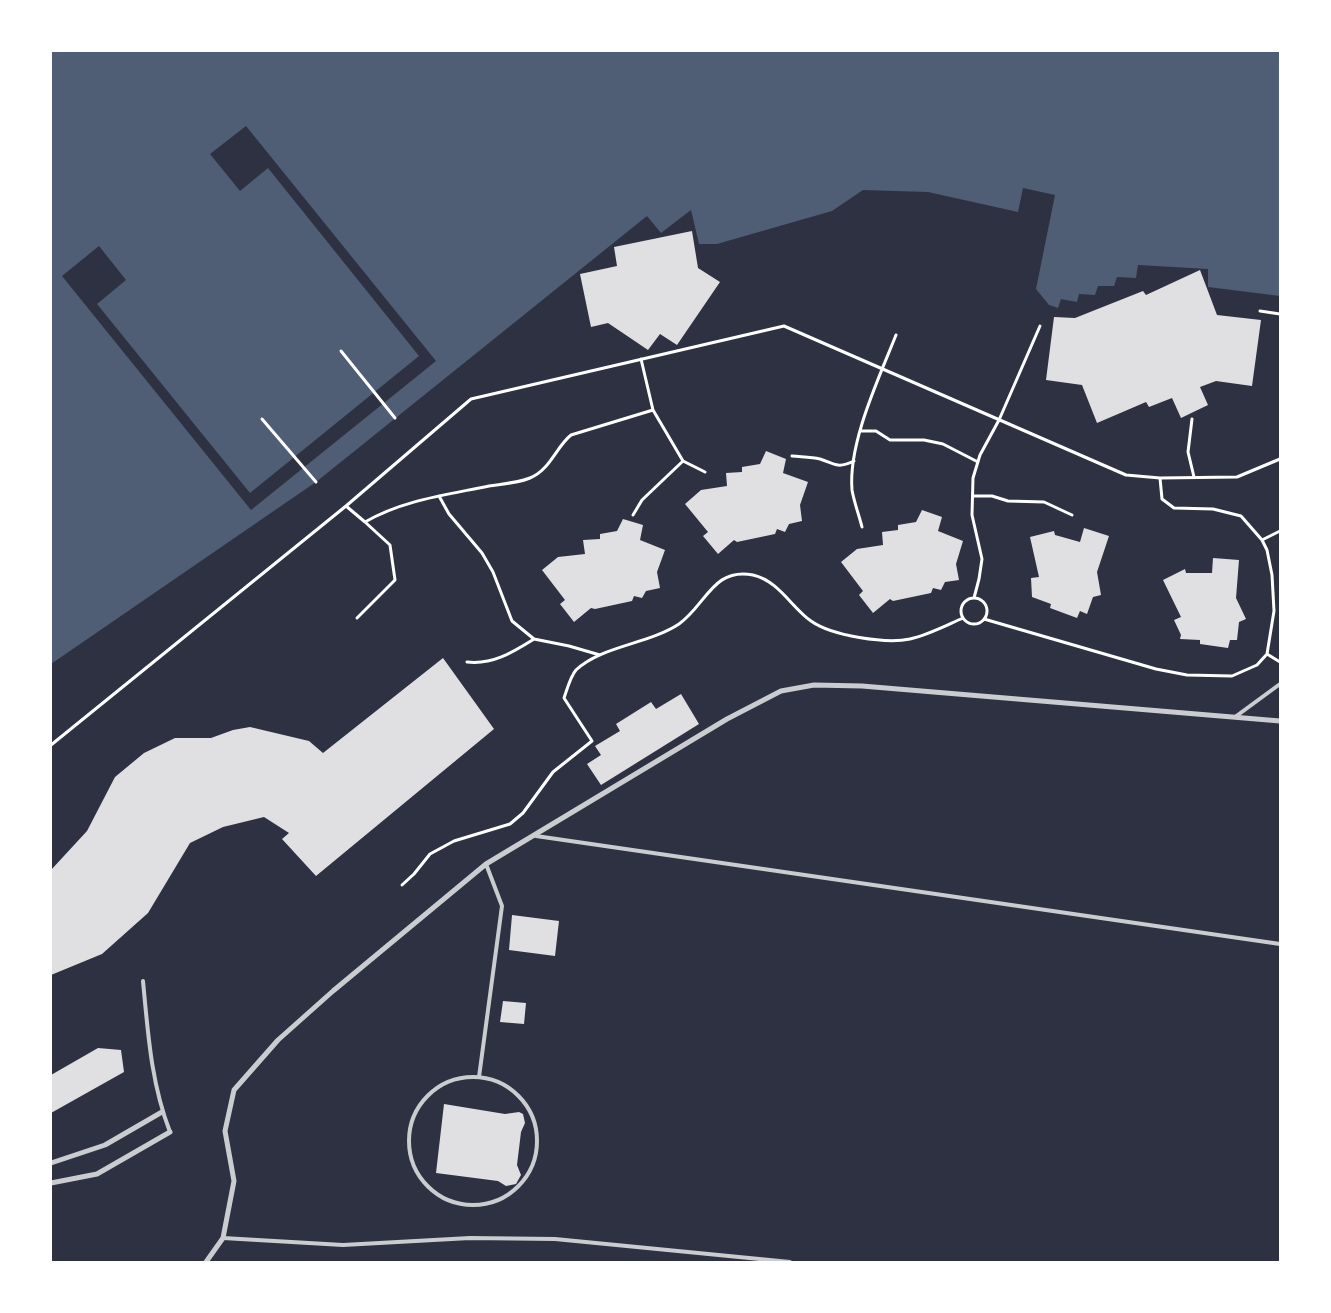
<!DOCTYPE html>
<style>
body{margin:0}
#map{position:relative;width:1331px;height:1313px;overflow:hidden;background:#2d3142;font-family:"Sofia Sans Condensed",sans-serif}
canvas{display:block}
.frame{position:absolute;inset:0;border:52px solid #fff;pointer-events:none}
</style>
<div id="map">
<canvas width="1331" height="1313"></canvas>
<div class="frame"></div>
</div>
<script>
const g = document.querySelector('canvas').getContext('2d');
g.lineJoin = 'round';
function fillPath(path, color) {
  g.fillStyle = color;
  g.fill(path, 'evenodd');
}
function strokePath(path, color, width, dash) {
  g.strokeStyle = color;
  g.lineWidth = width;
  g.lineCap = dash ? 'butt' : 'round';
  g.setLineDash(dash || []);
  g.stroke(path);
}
fillPath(new Path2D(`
 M51,51H1280V296L1208,287V269L1138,265L1136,278L1117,277L1114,286H1098L1095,295L1079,294L1077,302L1061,299L1058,308L1049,305L1036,289L1055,195L1023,188L1018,212L928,192L863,190L832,211L717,244H699L691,210L661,233L647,216L316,482L51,664Z`), '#4f5d75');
fillPath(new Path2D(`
 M246,126L436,361L251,510L62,276L99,246L126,280L97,304L250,493L419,356L268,168L240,191L210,154Z`), '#2d3142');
fillPath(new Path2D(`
 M692,231L698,268L720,282L677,345L660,334L648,350L608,323L591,327L580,274L617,266L614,247Z
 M1200,270L1217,315L1261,320L1252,386L1216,381L1200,387L1208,405L1181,418L1172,398L1149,407L1146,402L1097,423L1082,385L1046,380L1054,317L1075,318L1143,291L1146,295Z
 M766,451L786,459L783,473L808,482L800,505L802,521L789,524L785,532L777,529L775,534L737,542L734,540L718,554L703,536L708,532L685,504L701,490L727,486L726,473L742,472V467L760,464Z
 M922,510L942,517L938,531L963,541L956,564L959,580L945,582L941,590L933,588L931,593L893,601L890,599L873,613L859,595L863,591L841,562L857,549L883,545L882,532L898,530V525L916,522Z
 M623,519L643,525L640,540L665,550L657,572L660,588L646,591L642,598L634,596L632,601L595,609L591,608L574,622L560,604L565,600L542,570L558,557L585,554L583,540L600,539V534L617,531Z
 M1084,528L1109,536L1097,572L1101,595L1093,597L1087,614L1080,611L1077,618L1050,608L1051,604L1032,597L1031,578L1039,577L1030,537L1054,531L1055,535L1080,542Z
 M1213,558L1239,560L1236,598L1246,619L1239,622L1237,640H1230L1228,648L1200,644V640L1180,639L1181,635L1174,620L1181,617L1163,580L1185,569L1186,573H1212Z
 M443,658L494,729L316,876L282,839L289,833L264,817L223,827L190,843L148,913L102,954L51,975V870L87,831L115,777L144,753L175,738H211L233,730L250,727L309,741L323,753Z
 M681,694L699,724L601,785L587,764L601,755L595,746L620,731L616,724L651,702L656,709Z
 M512,915L559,921L555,956L509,950Z
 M503,1001L526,1003L524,1024L500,1022Z
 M98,1048L121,1050L124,1072L51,1113V1075Z
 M444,1104L505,1114L519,1112L523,1114L525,1123L521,1132L517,1165L521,1175L516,1184L506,1186L498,1181L436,1173Z`), '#e0e0e3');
strokePath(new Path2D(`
 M1260,311L1280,314
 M341,351L395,418
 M641,359L653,410L571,435C556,447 550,470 530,478C518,483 502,484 489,486C446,495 403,500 365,522L346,506L471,399L784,326L1126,475L1160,478L1162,499L1174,508L1213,509L1241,516L1262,540L1267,550L1272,575L1274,611L1267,654L1257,665L1232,676L1187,675L1156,669L984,619
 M262,419L316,482
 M1192,419L1188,452L1194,477
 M861,431H876L890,440H924L943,444L978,462
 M792,456C801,457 811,457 820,459C836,464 837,469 854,461
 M683,461L705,472
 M1160,478L1237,477L1280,459
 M439,496L449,514L482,553L493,572L512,621L534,639
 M973,496H992L1008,501L1044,502L1072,515
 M633,515L642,500L683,461L653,410
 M862,527C859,515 854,502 852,490C848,443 879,378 896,335
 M1262,540L1280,531
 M974,598L979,579L982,559L972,515L973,478L980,455L999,420L1040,326
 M961 611a13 13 0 1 1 26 0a13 13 0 1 1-26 0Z
 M357,618L395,580L390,545L365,522
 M1267,654L1280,662
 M467,662C493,665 513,652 534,639L569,646L600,655
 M51,745L346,506
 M402,885L414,874L430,854L454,841L510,824L523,813L553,772L592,741L564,698C567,690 570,677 576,670C601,646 649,644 679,624C706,605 713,567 753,575C779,581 791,607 811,621C832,636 886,644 910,639C928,635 947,625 963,618`), '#fff', 3);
strokePath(new Path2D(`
 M1235,717L1280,684
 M536,836L1280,944
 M143,981C148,1033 151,1083 170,1132
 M409 1141a64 64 0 1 1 128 0a64 64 0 1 1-128 0Z
 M479,1077L502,906L486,864
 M223,1238L343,1245L470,1238L555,1239L790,1262`), '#caccd0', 4);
strokePath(new Path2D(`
 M51,1163L105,1145L162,1112
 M51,1183L97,1174L170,1132
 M206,1262L223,1238L234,1181L225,1131L234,1090L278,1040L333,991L486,864L727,719L781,691L814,685L862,686L1280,721`), '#caccd0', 5);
</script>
